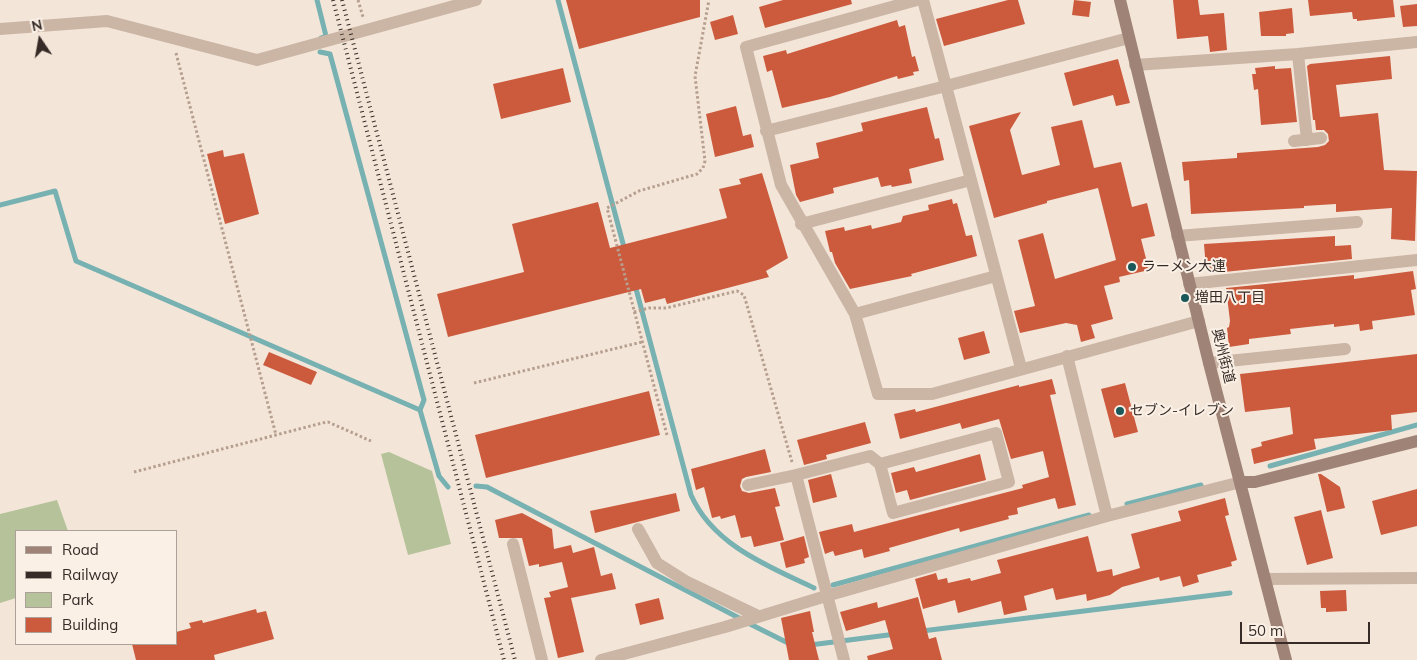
<!DOCTYPE html>
<meta charset="utf-8">
<style>
body{margin:0}
#map{position:relative;width:1417px;height:660px;overflow:hidden;background:#f3e6d9;font-family:Mulish,sans-serif}
canvas{display:block}
.legend{position:absolute;left:15px;top:530px;width:162px;height:115px;box-sizing:border-box;background:#faf0e6;border:1px solid #aca199;margin:0;padding:6px 9px;list-style:none;font-size:15px;color:#362b26}
.legend li{display:flex;align-items:center;gap:10px;height:25px}
.legend b{width:25px;border:1px solid #aca199}
.north{position:absolute;left:15px;top:15px;width:50px;height:50px;-webkit-text-stroke:4px #faf0e6;paint-order:stroke;rotate:348deg;font-size:14px;font-weight:700;line-height:20px;text-align:center;color:#362b26}
.north::after{content:'';display:block;margin:auto;width:18px;height:22px;background:#362b26;clip-path:polygon(50% 0,100% 100%,50% 72%,0 100%)}
.scale{position:absolute;left:1240px;top:622px;width:130px;height:22px;box-sizing:border-box;border:2px solid #362b26;border-top:0;padding-left:6px;font-size:15px;line-height:18px;white-space:nowrap;color:#362b26;-webkit-text-stroke:4px #faf0e6;paint-order:stroke}
</style>
<div id="map">
<canvas width="1417" height="660"></canvas>
<ul class="legend">
<li><b style="height:6px;background:#9f8376"></b>Road</li>
<li><b style="height:6px;background:#362b26"></b>Railway</li>
<li><b style="height:14px;background:#b6c299"></b>Park</li>
<li><b style="height:14px;background:#cc5b3e"></b>Building</li>
</ul>
<div class="north">N</div>
<div class="scale">50 m</div>
</div>
<script>
const g = document.querySelector('canvas').getContext('2d');
g.lineJoin = 'round';
function fillPath(path, color) {
  g.fillStyle = color;
  g.fill(path, 'evenodd');
}
function strokePath(path, color, width, dash) {
  g.strokeStyle = color;
  g.lineWidth = width;
  g.lineCap = dash ? 'butt' : 'round';
  g.setLineDash(dash || []);
  g.stroke(path);
}
function drawText(font, color, halo, rows, align = 'center') {
  g.font = font + ' Mulish,"Noto Sans JP",sans-serif';
  g.lineWidth = 4;
  g.setLineDash([]);
  g.textBaseline = 'middle';
  g.strokeStyle = halo;
  g.fillStyle = color;
  for (const [text, x, y, turn = 0] of rows) {
    g.save();
    g.translate(x, y);
    g.rotate((+turn || 0) * Math.PI / 180);
    g.textAlign = isNaN(turn) ? turn : align;
    if (halo) g.strokeText(text, 0, 0);
    g.fillText(text, 0, 0);
    g.restore();
  }
}
fillPath(new Path2D(`
 M389,452L432,471L451,544L408,555L381,454Z
 M57,500L68,531H16V598L0,603V514Z`), '#b6c299');
strokePath(new Path2D(`
 M317,0L326,36L321,38
 M558,0L625,251
 M320,52L330,54L424,400L420,410
 M0,205L55,191L76,261L420,410L439,476L448,487
 M635,285L691,495C713,545 768,566 814,588
 M1270,466L1417,425
 M476,486L487,487L741,619
 M1127,504L1201,485
 M833,585L1089,515
 M748,623L790,644
 M922,631L1230,593
 M810,645L896,634`), '#77b1b1', 5);
fillPath(new Path2D(`
 M566,0H700V17L579,49Z
 M783,0H851L852,4L765,28L759,7Z
 M1008,0H1018L1025,24L944,46L936,19Z
 M1074,0L1091,2L1089,17L1072,15Z
 M1173,0H1198L1200,15L1224,13L1227,50L1210,52L1208,36L1177,39Z
 M1308,0H1393L1395,17L1357,21V19H1353L1352,12L1310,16Z
 M1417,4V26L1403,27L1400,6Z
 M1292,8L1294,33L1286,34V36H1261L1259,12Z
 M733,15L738,34L715,40L710,22Z
 M897,20L899,27L905,25L912,57L915,56L919,71L913,72L914,75L898,79L897,76L830,97L782,108L772,70L767,72L763,56L786,50L787,54Z
 M1390,56L1392,79L1336,85L1340,117L1378,113L1384,170L1417,171L1415,241L1391,239L1392,208L1336,212V204L1304,206V208L1191,214L1189,180L1184,181L1182,162L1237,158V153L1318,147L1325,145L1329,141L1328,134L1324,130H1316L1315,120H1313L1307,66L1310,64Z
 M1118,59L1130,103L1116,106L1113,95L1073,106L1064,73Z
 M1275,66V69L1291,68L1297,122L1261,125L1258,89L1254,90L1252,74H1256L1255,68Z
 M563,68L571,102L501,119L493,84Z
 M736,106L743,136L751,134L754,147L715,157L706,114Z
 M927,107L935,139L939,138L944,160L909,169L912,183L892,187L891,185L881,187L878,177L833,188L834,193L800,202L796,195L790,165L819,158L816,143L863,131L861,123Z
 M1021,112L1010,130L1022,175L1060,165L1051,127L1082,120L1094,168L1121,162L1132,207L1147,203L1155,236L1141,239L1149,270L1119,277L1120,282L1104,286L1113,319L1091,325L1095,338L1081,342L1077,325L1066,323L1020,333L1014,311L1035,306L1018,240L1043,233L1055,279L1116,260L1098,188L1047,201V203L994,218L969,126Z
 M223,150L224,157L244,153L259,214L225,224L207,154Z
 M762,173L788,258L766,271L769,277L667,304L665,298L645,303L641,289L448,337L437,294L524,272L512,224L598,202L610,248L727,218L719,189L741,184L739,179Z
 M952,199L953,204L957,203L966,236L972,235L977,256L911,274L912,276L850,289L835,263L832,252H830L825,231L844,227L845,231L871,225L872,229L901,222L903,216L929,210L928,205Z
 M1335,236V246L1351,245L1352,259L1224,272V268L1206,269L1204,244Z
 M1413,271L1416,289L1411,290L1415,315L1372,321L1373,329L1360,331L1359,324L1334,327V324L1290,329L1291,334L1249,339V344L1229,347L1227,328L1229,327L1230,321L1226,288L1354,275V279Z
 M984,331L990,353L964,360L958,338Z
 M269,352L317,372L311,385L263,365Z
 M1417,354V412L1391,415L1392,430L1314,439L1316,449L1254,464L1251,449L1262,446L1261,442L1293,434L1290,407L1245,412L1240,374Z
 M1052,379L1056,394L1050,395L1076,505L1058,509L1055,498L1017,508L1018,514L1008,516L1009,519L960,532L959,528L889,548L890,551L864,558L862,549L835,556L833,551L825,554L819,532L852,524L854,532L1023,488L1022,485L1049,477L1043,451L1011,459L999,419L962,429L960,423L900,439L894,414L915,409L916,412L1019,385V387Z
 M1125,383L1138,432L1114,438L1101,389Z
 M649,391L660,435L486,478L475,435Z
 M865,422L871,443L826,455L827,459L804,465L797,440Z
 M765,449L771,472L746,477L742,479L740,486L742,491L749,493L775,488L780,506L775,507L784,540L754,547L751,536L741,538L735,515L721,519L720,516L712,518L704,487L696,490L691,469Z
 M980,454L986,480L910,500L907,490L896,493L891,473L914,467L916,472Z
 M831,474L837,497L813,503L808,480Z
 M1318,474H1321L1340,487L1345,508L1327,512Z
 M1417,489V526L1381,535L1372,501Z
 M676,493L680,511L595,533L590,511Z
 M1225,498L1229,515L1225,516L1237,560L1231,562L1232,566L1197,575L1199,582L1183,587L1180,576L1160,581L1159,577L1122,587L1110,595L1087,601L1086,594L1056,600L1053,588L1024,596L1027,610L1004,615L1001,601L958,613L955,600L923,609L915,579L936,573L938,580L947,578L948,583L970,578L971,581L1001,573L997,560L1088,536L1097,572L1112,569L1113,576L1140,568L1131,534L1181,521L1178,511Z
 M1321,510L1333,558L1307,565L1294,517Z
 M522,513L552,529L554,549L571,545L573,553L594,547L601,576L612,573L616,589L571,598L584,652L558,658L544,598L551,597L549,592L568,587L562,562L539,567V564L529,566L522,538H499L495,520Z
 M804,536L809,557L804,559L805,563L786,568L780,543Z
 M1346,590L1347,611L1326,612V608H1321L1320,591Z
 M918,597L929,639L936,637L942,660H868L867,656L893,649L885,620L846,631L840,612L877,602L878,608Z
 M659,598L664,619L640,625L635,604Z
 M256,609L257,613L266,611L274,639L214,655L215,660H136L132,644H176V632L191,628L189,623L202,620L203,623Z
 M810,611L814,632H812L819,660H789L781,618Z`), '#cc5b3e');
strokePath(new Path2D(`
 M358,0L363,17
 M176,53L276,435
 M634,312L649,308H666L737,291L744,295L792,462
 M474,383L642,342
 M667,435L607,208L639,191L697,174L703,168L705,161L695,76L709,0
 M134,472L322,423L328,422L371,441`), '#b79f8f', 3, [2.5, 2.5]);
strokePath(new Path2D(`
 M917,0L746,47L781,185L855,314L878,394H932L1199,321
 M923,0L946,86L1129,38
 M0,29L107,21L257,60L476,0
 M1298,54L1307,140
 M1135,65L1298,54L1417,42
 M766,131L946,86L1021,368
 M1294,141L1321,138
 M801,224L971,180
 M1177,236L1357,222
 M1189,284L1417,260
 M855,314L996,276
 M1067,356L1107,516
 M1209,363L1345,349
 M748,485L796,475
 M638,529L657,563L687,582L758,616
 M513,544L542,660
 M1265,579L1417,578
 M601,660L725,627L826,596L1107,516L1241,482
 M844,660L796,475L870,456L880,464L996,433L1009,482L893,513L880,464`), '#cbb5a5', 12);
strokePath(new Path2D(`
 M1120,0L1209,363L1286,660
 M1241,482H1255L1417,441`), '#9f8376', 12);
strokePath(new Path2D(`
 M333,0L504,660
 M342,0L515,660`), '#362b26', 4, [1, 4]);
for (const [x, y, r, color] of [
 [1132,267,5,"#1a585a"],
 [1185,298,5,"#1a585a"],
 [1120,411,5,"#1a585a"]
]) {
  const dot = new Path2D();
  dot.arc(x, y, r, 0, 2 * Math.PI);
  g.fillStyle = color;
  g.fill(dot);
  strokePath(dot, '#faf0e6', 2);
}
drawText('14px', '#362b26', '#faf0e6', [
 ["ラーメン大連",1142,267],
 ["増田八丁目",1195,298],
 ["セブン-イレブン",1130,411]
], 'left');
drawText('14px', '#362b26', '#faf0e6', [
 ["奥州街道",1223,356,76]
]);
</script>
